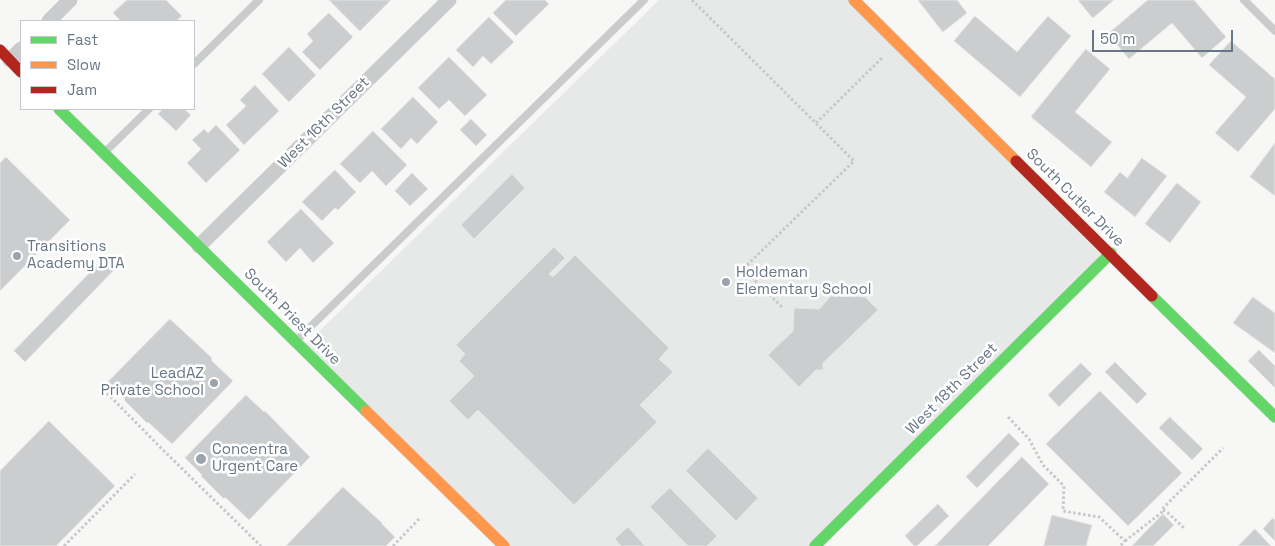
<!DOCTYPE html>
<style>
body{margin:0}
#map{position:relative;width:1275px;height:546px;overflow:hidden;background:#f7f7f6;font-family:"Space Grotesk",sans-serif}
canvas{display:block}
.legend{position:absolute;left:20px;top:20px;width:175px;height:90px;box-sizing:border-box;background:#fff;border:1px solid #c3c8ce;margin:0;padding:6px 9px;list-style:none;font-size:15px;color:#697684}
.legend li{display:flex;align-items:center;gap:10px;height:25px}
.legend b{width:25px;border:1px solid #c3c8ce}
.scale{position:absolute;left:1092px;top:30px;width:141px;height:22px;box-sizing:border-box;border:2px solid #697684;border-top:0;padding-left:6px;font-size:15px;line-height:18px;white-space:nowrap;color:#697684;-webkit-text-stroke:4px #fff;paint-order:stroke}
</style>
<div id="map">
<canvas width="1275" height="546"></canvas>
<ul class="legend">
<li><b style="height:6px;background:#63d668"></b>Fast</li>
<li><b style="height:6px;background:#ff974d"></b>Slow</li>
<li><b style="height:6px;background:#b3261e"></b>Jam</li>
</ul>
<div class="scale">50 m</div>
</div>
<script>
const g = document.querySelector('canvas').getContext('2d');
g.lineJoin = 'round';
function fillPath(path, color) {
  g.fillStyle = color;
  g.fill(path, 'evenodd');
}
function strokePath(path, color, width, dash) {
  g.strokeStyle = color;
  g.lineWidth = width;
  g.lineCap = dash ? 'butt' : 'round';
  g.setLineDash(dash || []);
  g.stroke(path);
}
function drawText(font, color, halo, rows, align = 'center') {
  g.font = font + ' "Space Grotesk",sans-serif';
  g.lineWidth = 5;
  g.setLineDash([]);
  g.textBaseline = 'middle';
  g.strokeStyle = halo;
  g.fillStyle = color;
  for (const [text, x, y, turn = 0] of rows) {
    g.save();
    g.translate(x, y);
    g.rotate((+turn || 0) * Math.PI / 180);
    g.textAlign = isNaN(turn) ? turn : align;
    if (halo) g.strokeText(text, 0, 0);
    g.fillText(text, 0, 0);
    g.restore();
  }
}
fillPath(new Path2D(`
 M659,0H854L1111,253L815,546H504L302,348Z`), '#e7e9e9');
const building = new Path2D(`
 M127,0H166L182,16L176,21H121L113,13Z
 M329,0H391L360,31Z
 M506,0H545L549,4L516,36L493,13Z
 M918,0H957L967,13L943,32Z
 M1078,0H1114L1093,18Z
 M1148,0H1194L1226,37L1202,58L1172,23L1129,59L1108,34Z
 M329,13L353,37L320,70L302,52L313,41L307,34Z
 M975,16L1017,52L1048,16L1071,36L1020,97L954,41Z
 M489,17L514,42L491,64L483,56L473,67L456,50Z
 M1231,41L1275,79V109L1238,152L1215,133L1246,97L1209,65Z
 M289,47L316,75L289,102L262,74Z
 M1086,49L1110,69L1075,112L1112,142L1091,167L1031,117Z
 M449,57L487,95L465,116L449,100L439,109L418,88Z
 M255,85L279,111L244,145L226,125L246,106L240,100Z
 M413,97L438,122L417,144L411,138L401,149L381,129Z
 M163,109H184L191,115L176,131L158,114Z
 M471,119L487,135L476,146L460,130Z
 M216,125L240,150L206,183L187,163L201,149L192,140L204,129L208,133Z
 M373,131L407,165L386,186L372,171L360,183L340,164Z
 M1275,143V196L1250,177Z
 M6,157L70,220L0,291V163Z
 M1142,158L1167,176L1135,217L1104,192L1120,172L1127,178Z
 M335,170L356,192L338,210L335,208L322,221L302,202Z
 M412,173L428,189L410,206L395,191Z
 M512,174L525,188L474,239L461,225Z
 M1177,183L1201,202L1170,243L1145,224Z
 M301,209L334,243L313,263L300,248L286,262L267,242Z
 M554,247L565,258L549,274L553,277L575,255L669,348L659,359L673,372L640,405L657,422L574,505L478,410L468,420L449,401L474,376L459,361L465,354L456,345Z
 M105,257L116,268L25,362L14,351Z
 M831,296L865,297L878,310L823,363V370H816L799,387L768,355L793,331L794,308L819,309Z
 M1253,297L1275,313V353L1233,323Z
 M170,319L212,358L211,360L233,381L172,444L148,422L147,423L124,400L125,399L108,382Z
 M1259,350L1275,366V388L1248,361Z
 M1115,362L1147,394L1137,404L1105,372Z
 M1081,363L1092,374L1059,407L1048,395Z
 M1100,391L1182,473L1128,526L1046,444Z
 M246,395L264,412L265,411L310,457L249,520L225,497L224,499L201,476L202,475L185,458Z
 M1170,417L1203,449L1192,460L1159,428Z
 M49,421L115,486L56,546H0V471Z
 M1009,433L1020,444L977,488L966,477Z
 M708,448L758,498L736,521L686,471Z
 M1022,457L1049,484L988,546H935Z
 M343,487L382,523V524L395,537L386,546H286Z
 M670,488L717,536L707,546H688L650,507Z
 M938,504L949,516L917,546H914L905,536Z
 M1163,514L1174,525L1153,546H1132Z
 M1052,515L1092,525L1086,546H1044Z
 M1273,518L1275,520V541L1263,529Z
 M628,527L645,546H621L615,539Z
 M1255,529L1271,546H1238Z`);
fillPath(building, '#cccdce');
strokePath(building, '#e6e6e6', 1);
const fast = new Path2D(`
 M59,109L366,411
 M1152,296L1275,417
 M815,546L1111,253`);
const slow = new Path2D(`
 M854,0L1016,161
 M366,411L504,546`);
const jam = new Path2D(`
 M0,50L21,72
 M1016,161L1152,296`);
strokePath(fast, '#d3d4d4', 12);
strokePath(slow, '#d3d4d4', 12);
strokePath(jam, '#d3d4d4', 12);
strokePath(new Path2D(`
 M692,0L854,161L743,269L783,308
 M816,123L883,57
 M100,386L160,447L261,546
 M1008,417L1029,439L1043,465L1064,486L1063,511L1099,517L1125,541L1120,546
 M1163,510L1167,512L1184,528
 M1125,541L1161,513L1164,507L1223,448
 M64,546L135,474
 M393,546L420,518`), '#c7c8ca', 3, [2.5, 2.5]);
strokePath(new Path2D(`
 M1244,0L1275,31
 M194,64L259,0
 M106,151L149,109
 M297,340L644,0`), '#cacbcc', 8);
strokePath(new Path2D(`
 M49,21L70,0
 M10,60L21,49
 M199,246L449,0`), '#cacbcc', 15);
strokePath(fast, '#63d668', 11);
strokePath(slow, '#ff974d', 11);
strokePath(jam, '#b3261e', 11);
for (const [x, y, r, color] of [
 [17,256,5,"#9ba3ac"],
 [726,282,5,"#9ba3ac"],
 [214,383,5,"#9ba3ac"],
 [201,459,6,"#9ba3ac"]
]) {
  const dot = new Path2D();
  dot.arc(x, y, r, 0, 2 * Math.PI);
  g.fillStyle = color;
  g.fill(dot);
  strokePath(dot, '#fff', 2);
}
drawText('15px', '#697684', '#fff', [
 ["West 16th Street",324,123,-45],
 ["South Cutler Drive",1075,198,45],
 ["South Priest Drive",292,317,45],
 ["West 18th Street",952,389,-45]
]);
drawText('15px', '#697684', '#fff', [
 ["Transitions",27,247],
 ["Academy DTA",27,264],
 ["Holdeman",736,273],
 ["Elementary School",736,290],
 ["LeadAZ",204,374,"right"],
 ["Private School",204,391,"right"],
 ["Concentra",212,450],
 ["Urgent Care",212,467]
], 'left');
</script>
